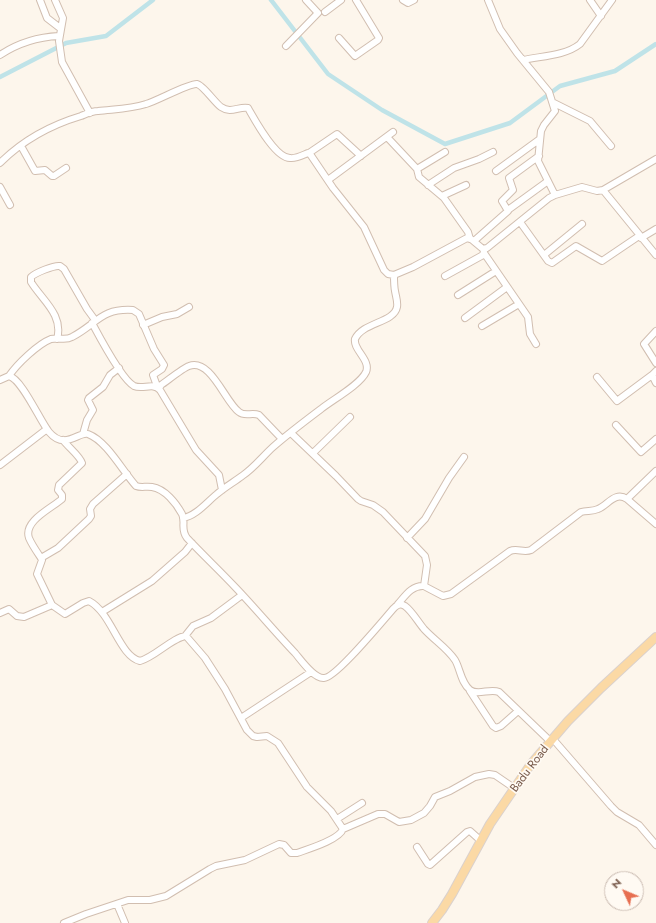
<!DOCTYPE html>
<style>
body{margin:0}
#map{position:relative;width:656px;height:923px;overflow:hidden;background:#fdf6ec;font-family:Jost,sans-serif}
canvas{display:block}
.north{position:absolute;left:604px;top:871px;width:40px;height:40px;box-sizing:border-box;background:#fffaf3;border:1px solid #cabbb1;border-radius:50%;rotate:314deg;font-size:11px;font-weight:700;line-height:16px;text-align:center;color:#7a5c4d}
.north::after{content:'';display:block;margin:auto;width:14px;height:18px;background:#e76f51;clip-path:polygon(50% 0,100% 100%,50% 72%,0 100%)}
</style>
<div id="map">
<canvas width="656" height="923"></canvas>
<div class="north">N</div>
</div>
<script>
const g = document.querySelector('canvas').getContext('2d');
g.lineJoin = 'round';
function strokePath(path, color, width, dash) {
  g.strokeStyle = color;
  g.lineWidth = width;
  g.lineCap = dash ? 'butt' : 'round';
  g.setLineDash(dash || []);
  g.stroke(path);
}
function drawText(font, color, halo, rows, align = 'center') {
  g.font = font + ' Jost,sans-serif';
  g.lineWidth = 3.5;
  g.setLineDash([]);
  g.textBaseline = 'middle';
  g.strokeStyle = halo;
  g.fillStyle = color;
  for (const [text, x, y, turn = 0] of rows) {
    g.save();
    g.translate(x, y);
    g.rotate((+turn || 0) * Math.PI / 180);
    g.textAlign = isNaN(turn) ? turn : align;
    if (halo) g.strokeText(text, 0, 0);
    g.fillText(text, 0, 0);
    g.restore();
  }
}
strokePath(new Path2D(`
 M271,0L328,74L382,110L445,144L510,123L560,86L615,71L656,44
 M0,77L66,43L106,36L153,0`), '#bfe3e8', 4.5);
const minor = new Path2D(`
 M40,0L47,18L60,28
 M55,0L63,18L59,41L62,62L90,113
 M403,0L408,3L414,0
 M488,0L500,29L517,53L549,92L555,111L544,125L541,131L538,161L555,195
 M590,0L601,16
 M325,12L341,0
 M339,38L355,56L378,40L379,38L356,0
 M286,46L318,13L306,0
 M0,55C18,43 38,37 59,36
 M523,60C541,56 565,56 580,44L612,0
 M554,103L590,121L611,146
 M387,137L417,169L445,152
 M21,146L35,171L45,170L52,176H54L66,168
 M309,153L337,134L361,156
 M0,163C22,141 51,125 81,116C86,114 92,111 98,111C115,109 130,109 146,104C157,101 189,83 197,84C203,85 215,103 221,107C231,114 239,106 248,108C255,120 275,158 290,158C296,159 303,155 308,153L310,154L333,188L364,227L384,270L388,274L394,275L413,267L467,238L471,239L483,249L487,248L549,198L555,195L582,187L597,191L603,190L656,159
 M417,169L419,177L444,198L468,232L470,239
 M496,171L540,139
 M328,180L393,132
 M428,185L454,168L479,159L493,152
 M0,187L10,205
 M603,190L656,255
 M442,196L466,185
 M508,210L548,181
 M520,222L548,261L552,263L576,246L602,261L639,236
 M641,238L656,229
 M474,241L508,211L502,201L513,190L509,178L539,156
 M484,253L528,317L530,334L536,344
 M544,255L582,224
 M445,276L483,255L484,251
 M458,295L496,271
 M465,318L507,287
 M92,323C99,336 122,380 134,386C143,390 153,382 160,390L196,450L219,475L222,490
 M143,325L162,317L177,314L189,307
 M482,326L519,304
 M656,331L644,344L656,363
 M57,339C64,315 42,300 31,282V277C35,273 54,265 60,266L64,269L87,309L95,320
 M656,371L652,375L656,383
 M9,376C17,364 38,344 51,339C59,337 65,341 72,337C97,324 101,308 133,310L139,314L154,349L164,365L162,369L153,375L157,386
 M597,377L617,401L652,375
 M0,380L9,376C22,379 40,421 49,432C65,451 79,431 88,434C107,441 123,472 136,486C141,488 146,486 152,487C165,489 176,503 182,514C186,522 180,529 187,538C203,555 220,571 236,588C256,609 275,632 295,653C301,660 314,679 324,678C336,678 384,619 394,608C397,605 400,603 405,606C412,611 418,622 424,629C434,640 447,648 455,660C460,668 461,683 470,690C478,696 490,688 499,692L550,741
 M159,388L161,385C167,381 183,368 189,366C211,358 225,402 239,412C245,417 252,412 259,415L282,439
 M616,425L641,452L656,439
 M291,433L336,476L358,499L361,501L373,505L383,512L425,556L427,565L424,586
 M83,434L87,420L93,410L88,400L89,398L103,387L110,375L119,368
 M313,453L350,417
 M0,465L47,429
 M627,499L656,471
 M183,518C196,516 207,502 217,494C225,487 234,482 242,476C254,468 263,456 273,447C289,433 305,421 321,409C332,400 360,385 366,372C371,360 353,350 355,339C363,322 394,323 397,307C398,302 396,297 395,291C394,286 394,281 394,275
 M407,538L425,519L449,478L464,457
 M41,558L58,548L89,519L91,516L90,509L93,504L127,474
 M398,604C405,596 412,585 424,586L443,596L451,594L510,551C517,548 524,553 531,550L581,512C587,510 592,512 598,509C608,505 615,491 627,499L656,524
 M52,605L37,574L42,560L41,558C37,552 32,545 29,538C23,521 52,508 62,499V495L58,490L59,485L82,463C80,456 68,447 63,440
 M102,612L152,581L185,552L192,543
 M0,613L9,609L17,616L24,617L52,605L65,614L83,603L89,601C112,613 119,656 140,661C155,657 173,637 186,636L205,658L225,689L247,730L253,736L257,737L267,736L278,743L307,787L331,811L343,829C339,840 308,849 297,853H291L284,845L279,844L245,860L216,866L210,869L166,896L150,900H128L86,914L64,923
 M185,636L193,626L211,618L242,595
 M470,691L493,726L496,728L501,726L518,711
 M241,718L311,672
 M553,739L611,806L617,812L639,825L656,845
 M337,819L362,803
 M343,829L378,814H385L399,822L411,820L424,813L430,806L435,797L450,791L475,777L489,774L495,775L514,788
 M417,847L428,864L430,865L467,832L470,831L480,840
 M117,904L125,923`);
const major = new Path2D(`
 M432,923L442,910L452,894L490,824L531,764L568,721L601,688L656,637`);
strokePath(minor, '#d1beb0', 8);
strokePath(major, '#dad1cd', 10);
strokePath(minor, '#fff', 6);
strokePath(major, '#fbd9a5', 8);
drawText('12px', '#7a5c4d', '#fffaf3', [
 ["Badu Road",530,769,-53]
]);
</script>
